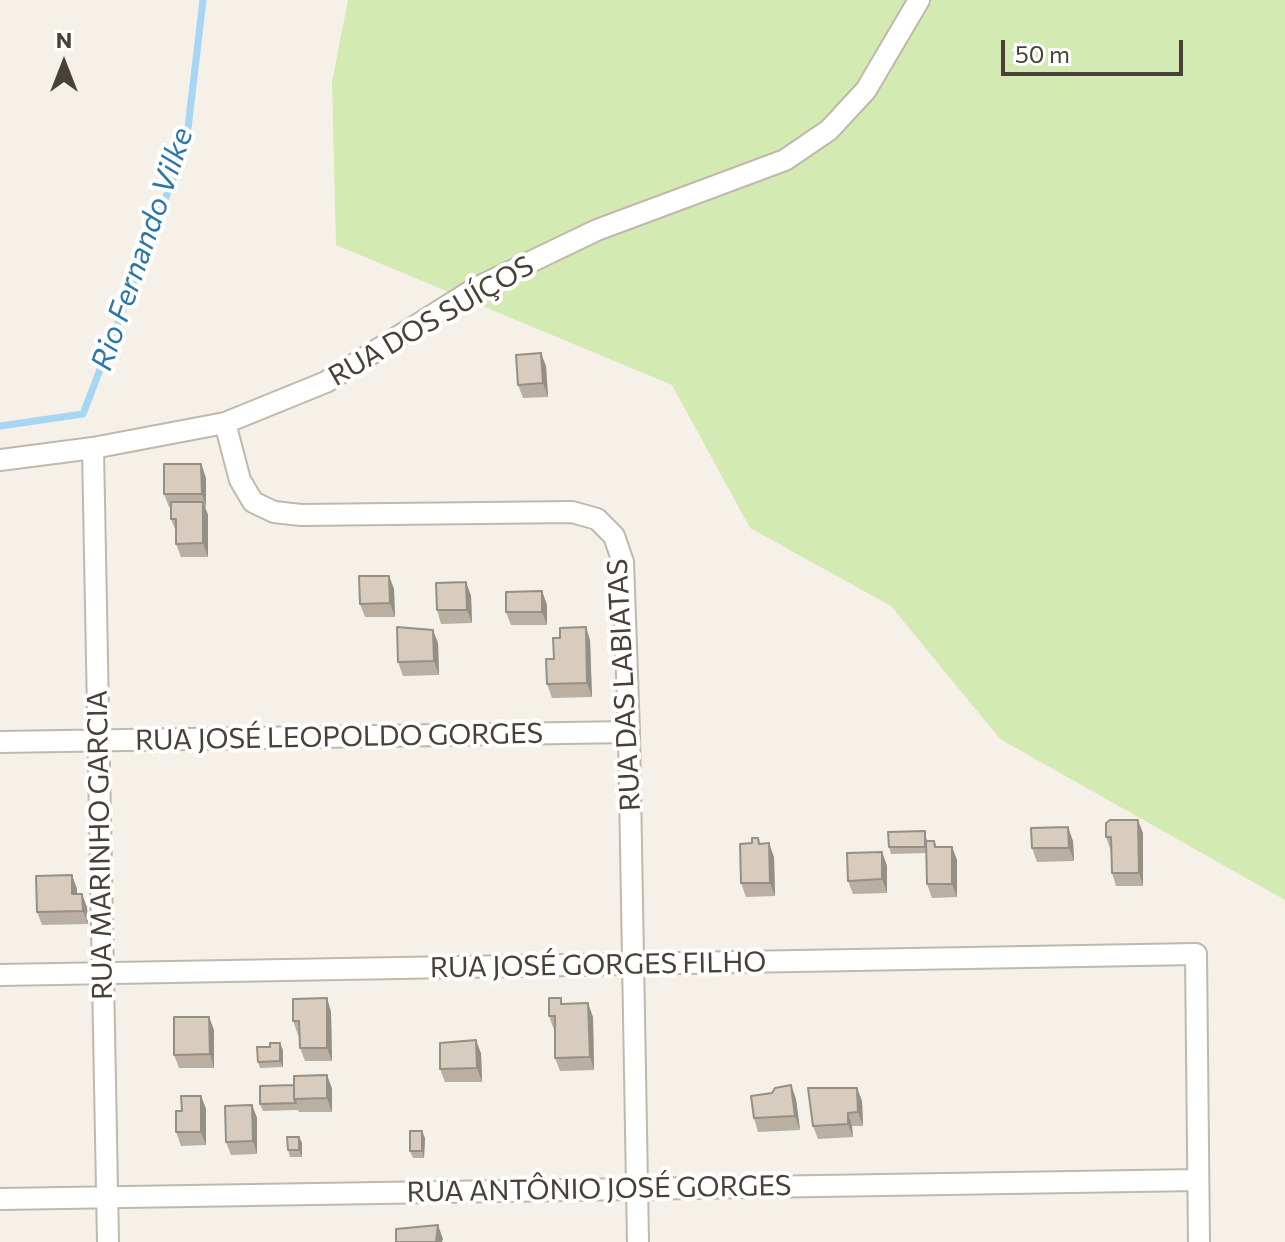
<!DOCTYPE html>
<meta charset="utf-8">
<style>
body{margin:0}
#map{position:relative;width:1285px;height:1242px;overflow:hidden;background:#f5f1e9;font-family:Commissioner,sans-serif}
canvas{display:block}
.north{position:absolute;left:24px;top:24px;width:80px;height:80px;-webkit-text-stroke:6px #fff;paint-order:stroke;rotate:0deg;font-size:22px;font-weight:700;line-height:32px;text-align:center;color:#494137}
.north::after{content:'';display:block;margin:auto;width:28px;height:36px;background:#494137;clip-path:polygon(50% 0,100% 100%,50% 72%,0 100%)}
.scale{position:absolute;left:1001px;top:40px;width:182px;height:36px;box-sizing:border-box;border:4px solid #494137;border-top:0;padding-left:10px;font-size:24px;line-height:28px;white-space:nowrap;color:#494137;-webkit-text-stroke:6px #fff;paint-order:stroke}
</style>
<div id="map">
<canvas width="1285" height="1242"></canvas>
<div class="north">N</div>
<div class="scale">50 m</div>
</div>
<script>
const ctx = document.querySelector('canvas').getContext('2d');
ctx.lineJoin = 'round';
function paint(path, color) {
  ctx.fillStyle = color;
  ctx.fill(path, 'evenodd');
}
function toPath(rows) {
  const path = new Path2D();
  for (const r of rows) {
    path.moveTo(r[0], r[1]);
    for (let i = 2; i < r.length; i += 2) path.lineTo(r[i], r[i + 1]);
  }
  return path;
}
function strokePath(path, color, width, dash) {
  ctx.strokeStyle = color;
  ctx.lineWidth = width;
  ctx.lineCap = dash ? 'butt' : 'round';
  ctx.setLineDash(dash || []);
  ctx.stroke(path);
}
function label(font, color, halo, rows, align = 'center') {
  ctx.font = font + ' Commissioner,sans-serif';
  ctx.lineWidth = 8;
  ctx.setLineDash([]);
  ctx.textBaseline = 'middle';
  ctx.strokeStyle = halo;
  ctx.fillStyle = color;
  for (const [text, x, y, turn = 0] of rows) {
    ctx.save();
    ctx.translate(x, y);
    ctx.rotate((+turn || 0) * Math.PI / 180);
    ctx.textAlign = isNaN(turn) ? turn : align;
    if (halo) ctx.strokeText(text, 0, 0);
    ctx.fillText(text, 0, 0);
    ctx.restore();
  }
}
paint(toPath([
 [348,0,1285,0,1285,900,1000,739,891,606,750,528,672,385,336,245,332,82]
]), '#d3eab2');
strokePath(toPath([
 [0,426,83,414,186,145,203,0]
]), '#a5d6f2', 7);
const minor = toPath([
 [225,423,240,480,253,502,274,512,301,515,572,512,597,519,614,536,623,562,629,732,638,1242],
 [93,448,108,1242],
 [0,460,93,448,225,423,326,382,476,288,597,230,785,160,829,130,866,90,919,0],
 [0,742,629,732],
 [0,975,1196,954,1199,1242],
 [0,1199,1198,1180]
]);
strokePath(minor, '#c1b8ab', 24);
strokePath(minor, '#fff', 20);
paint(toPath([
 [546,366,548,397,523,398,518,385],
 [201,464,206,478,206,507,205,507,208,515,208,557,181,557,176,544,176,532,171,519,171,507,169,507,164,494],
 [389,576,394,589,395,617,365,617,360,604],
 [466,582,471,596,472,623,441,624,437,610],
 [542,591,547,605,547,625,511,625,506,612],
 [590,640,592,697,552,698,547,684,554,659],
 [438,643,439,675,403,676,398,662],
 [1143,833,1143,886,1116,886,1112,873,1111,851,1106,837],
 [758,838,760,843,774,857,775,896,746,897,741,883,752,843],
 [927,838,927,841,934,841,937,847,952,847,957,860,957,897,932,898,927,884,926,853,891,854,889,847],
 [1073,841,1074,861,1037,862,1032,848],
 [882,852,887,866,887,893,853,894,848,881],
 [72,875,77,889,77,894,87,907,88,924,42,925,37,912],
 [327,998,331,1012,332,1061,305,1061,300,1048,300,1035,298,1035,293,1021],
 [563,1004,593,1017,594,1070,560,1071,555,1058,554,1030,549,1016],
 [209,1017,214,1030,214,1068,179,1068,174,1055],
 [283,1050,283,1067,260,1068,258,1062],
 [481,1053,482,1082,445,1082,440,1069],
 [327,1075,332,1089,332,1112,299,1112,298,1110,263,1111,260,1104,294,1085],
 [791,1085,796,1099,800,1130,758,1132,754,1118,772,1093],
 [857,1088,862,1101,863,1126,852,1126,853,1137,818,1139,813,1126],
 [201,1096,206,1109,206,1145,181,1146,176,1132,182,1111],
 [252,1105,257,1118,257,1154,231,1155,226,1142],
 [299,1137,302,1143,302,1157,290,1157,288,1150],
 [425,1138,424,1158,413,1158,410,1151]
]), '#b9afa3');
paint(toPath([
 [541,353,546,366,548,397,543,383],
 [201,464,206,478,206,507,202,494],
 [203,502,208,515,208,557,203,543],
 [389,576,394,589,395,617,390,603],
 [466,582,471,596,472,623,467,610],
 [542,591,547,605,547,625,542,612],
 [586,627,590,640,592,697,587,683],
 [433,630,438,643,439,675,434,661],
 [1138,820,1143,833,1143,886,1139,873],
 [1068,827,1073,841,1074,861,1069,848],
 [769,843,774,857,775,896,770,883],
 [952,847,957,860,957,897,952,884],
 [882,852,887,866,887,893,882,879],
 [72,875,77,889,77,907,72,894],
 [82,894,87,907,88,924,83,911],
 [327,998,331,1012,332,1061,327,1048],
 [588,1003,593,1017,594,1070,590,1057],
 [209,1017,214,1030,214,1068,210,1054],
 [476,1040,481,1053,482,1082,477,1068],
 [280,1043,283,1050,283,1067,280,1061],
 [327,1075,332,1089,332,1112,327,1098],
 [791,1085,796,1099,800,1130,795,1116],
 [857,1088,862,1101,863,1126,858,1112],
 [201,1096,206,1109,206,1145,201,1132],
 [252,1105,257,1118,257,1154,253,1141],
 [848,1113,852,1126,853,1137,848,1124],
 [422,1131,425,1138,424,1158,422,1151],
 [299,1137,302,1143,302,1157,299,1150],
 [438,1225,443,1239,442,1242,436,1242]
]), '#968f85');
const building = toPath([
 [541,353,543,383,518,385,516,355,541,353],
 [164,464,201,464,202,494,164,494,164,464],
 [171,502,203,502,203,543,176,544,176,519,171,519,171,502],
 [359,576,389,576,390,603,360,604,359,576],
 [466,582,467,610,437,610,436,583,466,582],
 [542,591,542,612,506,612,506,592,542,591],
 [397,627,433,630,434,661,398,662,397,627],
 [586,627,587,683,547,684,546,659,554,659,553,638,560,638,560,628,586,627],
 [1110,820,1138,820,1139,873,1112,873,1111,837,1106,837,1106,823,1110,820],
 [1068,827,1069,848,1032,848,1031,828,1068,827],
 [925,831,925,847,889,847,888,832,925,831],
 [752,838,758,838,759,844,769,843,770,883,741,883,740,844,752,843,752,838],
 [926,841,934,841,935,847,952,847,952,884,927,884,926,841],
 [882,852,882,879,848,881,847,853,882,852],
 [72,875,72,894,82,894,83,911,37,912,36,876,72,875],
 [327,998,327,1048,300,1048,299,1021,293,1021,293,999,327,998],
 [549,998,561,998,561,1004,588,1003,590,1057,555,1058,555,1016,549,1016,549,998],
 [174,1017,209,1017,210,1054,174,1055,174,1017],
 [476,1040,477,1068,440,1069,440,1043,476,1040],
 [270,1043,280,1043,280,1061,258,1062,257,1047,270,1047,270,1043],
 [327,1075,327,1098,294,1099,294,1076,327,1075],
 [294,1085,294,1099,296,1103,260,1104,260,1086,294,1085],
 [791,1085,795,1116,754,1118,751,1096,772,1093,775,1088,791,1085],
 [808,1088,857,1088,858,1112,848,1113,848,1124,813,1126,808,1088],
 [181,1096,201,1096,201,1132,176,1132,176,1111,182,1111,181,1096],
 [252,1105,253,1141,226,1142,225,1106,252,1105],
 [410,1131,422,1131,422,1151,410,1151,410,1131],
 [287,1137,299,1137,299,1150,288,1150,287,1137],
 [438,1225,436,1242,396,1242,396,1229,438,1225]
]);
paint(building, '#d7ccbe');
strokePath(building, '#968f85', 2);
label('28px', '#494137', '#fff', [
 ["RUA DOS SUÍÇOS",431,321,-30],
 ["RUA DAS LABIATAS",624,685,-93],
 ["RUA JOSÉ LEOPOLDO GORGES",339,737,-1],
 ["RUA MARINHO GARCIA",100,845,-91],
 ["RUA JOSÉ GORGES FILHO",598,965,-1],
 ["RUA ANTÔNIO JOSÉ GORGES",599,1189,-1]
]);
label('italic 30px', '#2a78a7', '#fff', [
 ["Rio Fernando Vilke",142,249,-71]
]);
</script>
